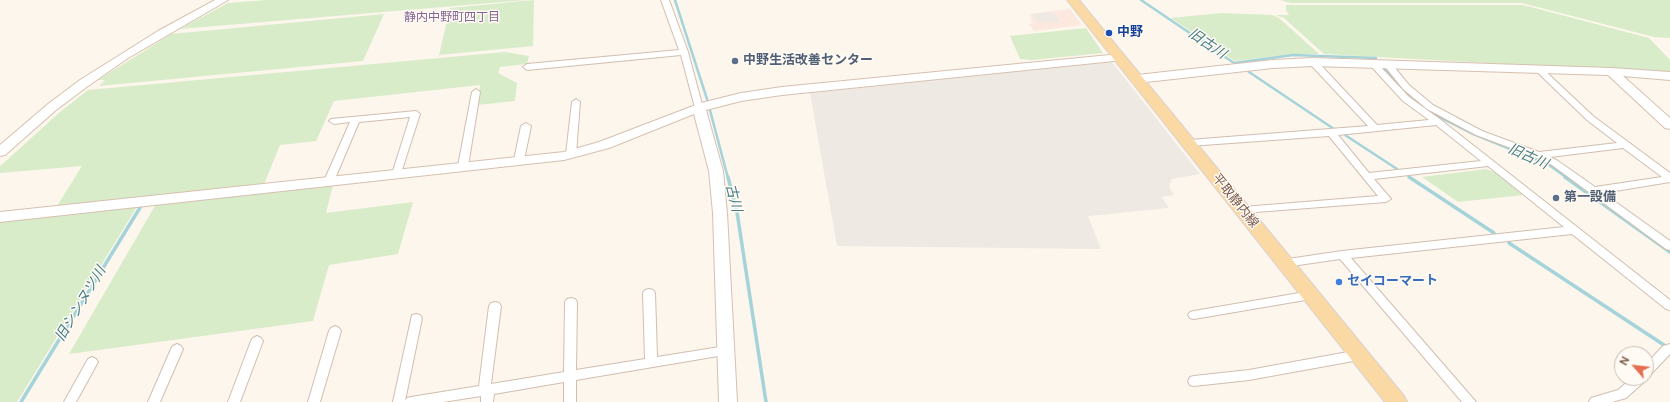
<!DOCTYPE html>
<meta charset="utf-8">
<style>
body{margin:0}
#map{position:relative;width:1670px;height:402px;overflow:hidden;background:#fdf6ec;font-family:"DM Sans",sans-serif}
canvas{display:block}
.north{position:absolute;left:1614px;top:346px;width:40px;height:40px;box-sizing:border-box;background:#fffaf3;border:1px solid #cabbb1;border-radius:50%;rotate:298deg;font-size:11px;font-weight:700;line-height:16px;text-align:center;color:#7a5c4d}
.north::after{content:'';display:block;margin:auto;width:14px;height:18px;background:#e76f51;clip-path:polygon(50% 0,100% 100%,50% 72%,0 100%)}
</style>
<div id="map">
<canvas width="1670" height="402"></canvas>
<div class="north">N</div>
</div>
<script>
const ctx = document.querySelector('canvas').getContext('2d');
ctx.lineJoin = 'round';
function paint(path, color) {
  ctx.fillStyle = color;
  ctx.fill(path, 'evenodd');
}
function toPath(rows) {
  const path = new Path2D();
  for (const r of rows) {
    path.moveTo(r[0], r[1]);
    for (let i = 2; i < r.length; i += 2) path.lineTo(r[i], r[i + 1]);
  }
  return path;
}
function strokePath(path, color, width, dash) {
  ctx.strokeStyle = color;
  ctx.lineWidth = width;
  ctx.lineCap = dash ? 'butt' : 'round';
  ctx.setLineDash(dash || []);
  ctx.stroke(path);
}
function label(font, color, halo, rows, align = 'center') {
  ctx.font = font + ' "DM Sans","Noto Sans JP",sans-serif';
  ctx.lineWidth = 3;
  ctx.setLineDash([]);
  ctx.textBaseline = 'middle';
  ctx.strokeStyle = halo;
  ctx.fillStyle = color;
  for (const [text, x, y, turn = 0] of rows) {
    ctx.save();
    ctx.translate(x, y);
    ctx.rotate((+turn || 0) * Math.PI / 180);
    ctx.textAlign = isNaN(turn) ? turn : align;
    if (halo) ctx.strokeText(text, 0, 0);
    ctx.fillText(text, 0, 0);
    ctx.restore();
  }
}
paint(toPath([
 [1070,9,1082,25,1034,31,1029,24,1032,23,1030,14]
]), '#fde8e0');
paint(toPath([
 [1053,12,1060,22,1038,23,1032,14],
 [1112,62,1200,174,1172,179,1169,187,1174,195,1162,197,1169,208,1088,216,1101,249,837,246,810,93]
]), '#efe9e4');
paint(toPath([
 [267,0,527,0,180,29,228,3],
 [534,0,533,46,439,55,450,8],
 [1280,0,1670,0,1670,38,1654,37,1522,3,1291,3],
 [1286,5,1521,5,1531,7,1649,38,1670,60,1670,73,1324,54,1284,18,1276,15,1289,15,1286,10],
 [1221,13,1272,15,1279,18,1319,54,1293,54,1235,61,1171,18],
 [384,14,363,61,99,86,105,80,98,80,171,34],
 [1086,28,1103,53,1032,60,1020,59,1010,36],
 [505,52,529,56,527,64,500,67,498,73,517,83,515,101,478,105,480,85,334,101,316,141,280,145,264,184,57,206,82,166,0,173,0,166,7,160,60,112,88,90],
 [1486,169,1496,173,1523,195,1458,202,1422,177],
 [333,185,326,213,413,202,398,254,329,265,313,321,69,354,156,204],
 [138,205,17,402,0,402,0,222]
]), '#d8ecc9');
strokePath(toPath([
 [675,0,707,99,728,178],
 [1141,0,1234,63,1293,55,1376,58],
 [1384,68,1402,88,1435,115,1471,133,1549,165,1567,178],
 [1249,72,1334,129],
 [1345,135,1397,169]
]), '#a5d3da', 2.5);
strokePath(toPath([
 [728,177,737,212,766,402],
 [1409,177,1494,233],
 [1565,177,1670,252],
 [1509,243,1664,345],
 [21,402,141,206]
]), '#a5d3da', 3.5);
const street = toPath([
 [661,0,669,0,688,52,703,108,702,110,696,110,695,108,681,55,527,70,523,67,527,64,679,50,661,0],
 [1313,59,1316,60,1377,125,1429,120,1403,101,1369,64,1373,61,1376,62,1409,97,1441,120,1670,300,1670,310,1666,309,1572,234,1351,258,1476,402,1462,402,1340,259,1285,267,1281,266,1280,263,1281,260,1342,251,1564,227,1488,166,1374,179,1391,199,1386,202,1243,213,1239,212,1238,210,1243,207,1378,196,1329,136,1189,146,1184,143,1189,140,1368,126,1310,64,1309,62,1310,60,1313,59],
 [1436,125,1481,161,1369,173,1338,135,1436,125],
 [1387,61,1390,62,1409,85,1433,105,1482,131,1539,152,1617,143,1587,120,1535,70,1539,67,1542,68,1593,116,1670,173,1670,182,1603,193,1670,241,1670,250,1666,249,1552,165,1535,157,1476,135,1427,109,1403,89,1383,64,1387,61],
 [1623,148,1662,177,1595,187,1558,161,1550,157,1623,148],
 [476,89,480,92,468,166,463,169,458,166,472,92,476,89],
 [576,99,580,102,576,154,571,157,566,154,572,102,576,99],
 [416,111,420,114,400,176,394,176,392,174,410,117,359,122,334,181,329,184,326,183,324,181,350,122,334,124,329,121,331,119,416,111],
 [526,123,531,126,524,160,519,163,514,160,521,126,526,123],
 [649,289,653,290,655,293,657,357,726,346,730,348,732,351,730,354,576,380,576,402,564,402,564,382,494,394,493,402,481,402,481,396,443,402,393,402,412,315,416,314,420,315,422,318,405,401,407,398,411,397,479,386,489,306,491,303,495,302,499,303,501,306,491,384,564,372,565,302,567,299,571,298,575,299,577,302,576,370,645,359,643,293,645,290,649,289],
 [1311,291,1315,292,1317,295,1315,298,1311,299,1194,319,1190,318,1188,315,1190,312,1194,311,1311,291],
 [335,326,339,328,341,331,320,402,308,402,329,331,331,328,335,326],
 [257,336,261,338,263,341,240,402,228,402,251,341,253,338,257,336],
 [177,344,181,346,183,349,160,402,148,402,171,349,173,346,177,344],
 [1670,344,1670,354,1650,375,1646,377,1646,364,1663,346,1670,344],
 [1359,350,1363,352,1365,355,1363,358,1359,360,1249,380,1194,386,1190,385,1188,381,1190,377,1194,376,1249,370,1359,350],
 [92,357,96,359,98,362,76,402,64,402,88,359,92,357],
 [1632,378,1646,378,1644,382,1626,398,1612,402,1589,402,1591,398,1618,390,1632,378]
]);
const secondary = toPath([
 [215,0,228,0,128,58,88,86,56,110,5,155,0,156,0,145,48,104,80,80,158,31,215,0],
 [1120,54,1124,56,1126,58,1124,60,782,95,741,101,706,110,723,171,727,213,737,402,719,402,713,213,709,171,694,114,609,148,564,160,0,222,0,212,564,152,599,142,701,103,741,93,782,87,1120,54],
 [1313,58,1611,68,1670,72,1670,80,1623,76,1670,118,1670,129,1665,128,1608,75,1313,66,1273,68,1137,83,1133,82,1131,79,1133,76,1137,75,1273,60,1313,58]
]);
const primary = toPath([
 [1067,0,1079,0,1404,396,1407,402,1385,402,1067,0]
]);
strokePath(street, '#d1beb0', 2);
strokePath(secondary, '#d6c0b0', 2);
strokePath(primary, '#dad1cd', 2);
paint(street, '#fff');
paint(secondary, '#fff');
paint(primary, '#fbd9a5');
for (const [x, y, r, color] of [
 [1109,33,4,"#1a4fb4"],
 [735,61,4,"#5c6f8a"],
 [1556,198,4,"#5c6f8a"],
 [1339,282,4,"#3f7fe0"]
]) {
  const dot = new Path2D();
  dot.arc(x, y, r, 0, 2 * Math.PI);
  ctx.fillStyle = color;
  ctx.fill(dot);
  strokePath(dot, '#fffaf3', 1.5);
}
label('12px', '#846695', '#fffaf3', [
 ["静内中野町四丁目",452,18]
]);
label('bold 13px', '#164399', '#fffaf3', [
 ["中野",1117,33]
], 'left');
label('bold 13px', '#4e5e75', '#fffaf3', [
 ["中野生活改善センター",743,61],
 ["第一設備",1564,198]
], 'left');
label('13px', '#7a5c4d', '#fffaf3', [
 ["平取静内線",1235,201,51]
]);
label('bold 13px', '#366cbe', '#fffaf3', [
 ["セイコーマート",1347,282]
], 'left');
label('italic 14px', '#437c86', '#fffaf3', [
 ["旧古川",1207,44,34],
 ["旧古川",1528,157,24],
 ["古川",733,198,76],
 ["旧シンヌツ川",81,304,-59]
]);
</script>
